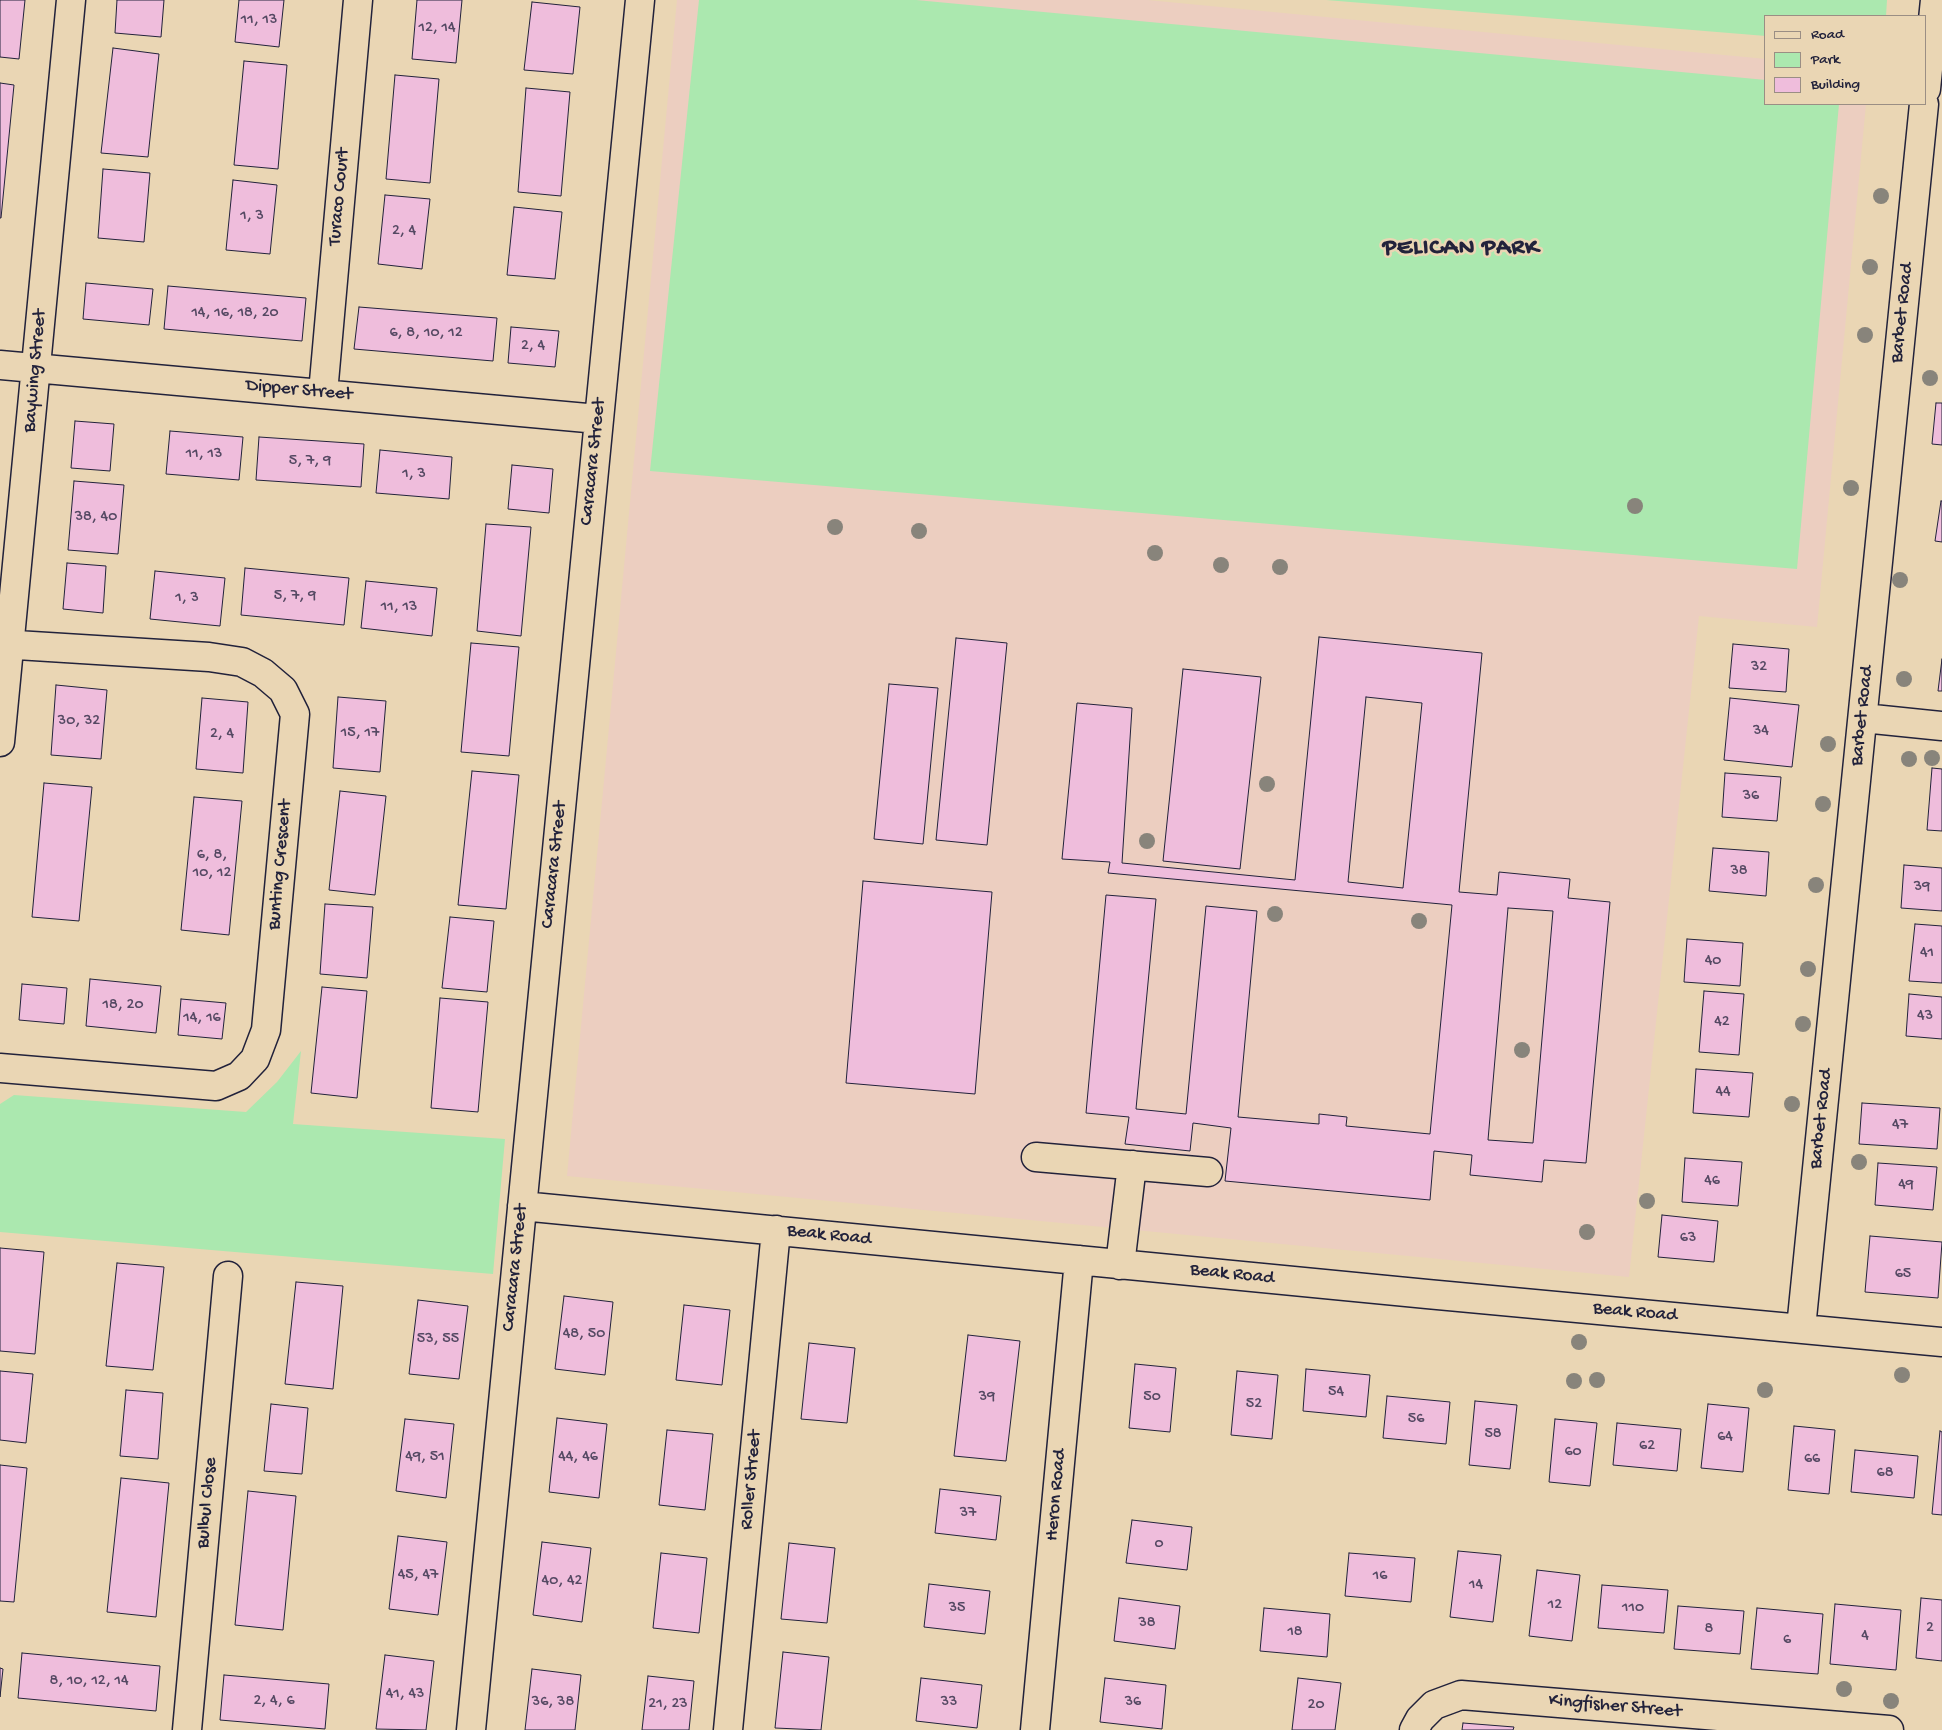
<!DOCTYPE html>
<style>
body{margin:0}
#map{position:relative;width:1942px;height:1730px;overflow:hidden;background:#ead6b4;font-family:"Gochi Hand",sans-serif}
canvas{display:block}
.legend{position:absolute;left:1764px;top:15px;width:162px;height:90px;box-sizing:border-box;background:#ead6b4;border:1px solid #9a8e84;margin:0;padding:6px 9px;list-style:none;font-size:15px;color:#22223b}
.legend li{display:flex;align-items:center;gap:10px;height:25px}
.legend b{width:25px;border:1px solid #9a8e84}
</style>
<div id="map">
<canvas width="1942" height="1730"></canvas>
<ul class="legend">
<li><b style="height:6px;background:#ead6b4"></b>Road</li>
<li><b style="height:14px;background:#abe8af"></b>Park</li>
<li><b style="height:14px;background:#efbddc"></b>Building</li>
</ul>
</div>
<script>
const ctx = document.querySelector('canvas').getContext('2d');
ctx.lineJoin = 'round';
function paint(path, color) {
  ctx.fillStyle = color;
  ctx.fill(path, 'evenodd');
}
function toPath(rows) {
  const path = new Path2D();
  for (const r of rows) {
    path.moveTo(r[0], r[1]);
    for (let i = 2; i < r.length; i += 2) path.lineTo(r[i], r[i + 1]);
  }
  return path;
}
function strokePath(path, color, width, dash) {
  ctx.strokeStyle = color;
  ctx.lineWidth = width;
  ctx.lineCap = dash ? 'butt' : 'round';
  ctx.setLineDash(dash || []);
  ctx.stroke(path);
}
function label(font, color, halo, rows, align = 'center') {
  ctx.font = font + ' "Gochi Hand",sans-serif';
  ctx.lineWidth = 5;
  ctx.setLineDash([]);
  ctx.textBaseline = 'middle';
  ctx.strokeStyle = halo;
  ctx.fillStyle = color;
  for (const [text, x, y, turn = 0] of rows) {
    ctx.save();
    ctx.translate(x, y);
    ctx.rotate((+turn || 0) * Math.PI / 180);
    ctx.textAlign = isNaN(turn) ? turn : align;
    if (halo) ctx.strokeText(text, 0, 0);
    ctx.fillText(text, 0, 0);
    ctx.restore();
  }
}
paint(toPath([
 [677,0,1147,0,1766,59,1766,104,1866,104,1817,627,1699,616,1629,1277,567,1176]
]), '#eccec0');
paint(toPath([
 [699,0,916,0,1766,80,1766,104,1839,104,1797,569,650,471],
 [1326,0,1887,0,1886,16,1766,16,1766,36],
 [301,1051,293,1124,505,1139,493,1274,0,1232,0,1104,14,1095,246,1112,277,1082]
]), '#abe8af');
const building = toPath([
 [0,0,25,0,19,59,0,57,0,0],
 [117,0,164,0,161,37,115,33,117,0],
 [239,0,284,0,279,47,235,42,239,0],
 [417,0,462,0,456,63,412,59,417,0],
 [532,2,580,7,573,74,524,70,532,2],
 [113,48,159,54,148,157,101,153,113,48],
 [244,61,287,65,278,169,234,165,244,61],
 [395,75,439,79,430,183,386,179,395,75],
 [0,83,14,85,1,218,0,218,0,83],
 [526,88,570,92,561,196,518,192,526,88],
 [103,169,150,173,144,242,98,238,103,169],
 [233,180,277,185,270,254,226,250,233,180],
 [385,195,430,199,422,269,378,264,385,195],
 [514,207,562,212,555,279,507,275,514,207],
 [86,283,153,289,149,325,83,319,86,283],
 [168,286,306,298,302,341,164,329,168,286],
 [359,307,497,318,493,361,354,349,359,307],
 [511,327,559,331,555,367,508,363,511,327],
 [1936,403,1942,403,1942,445,1932,444,1936,403],
 [75,421,114,424,110,471,71,468,75,421],
 [170,431,243,437,239,480,166,474,170,431],
 [259,437,364,444,361,487,256,480,259,437],
 [380,450,452,457,449,499,376,493,380,450],
 [512,465,553,469,549,513,508,509,512,465],
 [74,481,124,485,118,554,68,550,74,481],
 [1941,501,1942,501,1942,542,1935,541,1941,501],
 [486,524,531,527,521,636,477,631,486,524],
 [67,563,106,566,103,613,63,609,67,563],
 [245,568,349,578,344,625,241,615,245,568],
 [155,571,225,578,220,626,150,619,155,571],
 [366,581,437,588,432,636,361,628,366,581],
 [1319,637,1482,653,1459,892,1497,895,1499,872,1570,879,1568,898,1610,902,1586,1163,1544,1160,1542,1182,1470,1175,1472,1155,1434,1151,1430,1200,1225,1181,1231,1128,1193,1123,1190,1151,1125,1144,1129,1117,1086,1113,1106,895,1156,899,1136,1109,1186,1114,1206,906,1257,911,1238,1117,1319,1124,1319,1114,1347,1117,1346,1126,1430,1134,1452,905,1108,873,1110,862,1062,859,1077,703,1132,708,1122,863,1295,880,1319,637],
 [1366,697,1422,703,1403,888,1348,882,1366,697],
 [1508,908,1553,911,1533,1143,1488,1140,1508,908],
 [956,638,1007,643,987,845,936,840,956,638],
 [471,643,519,647,509,756,461,752,471,643],
 [1733,644,1789,649,1786,692,1729,688,1733,644],
 [1942,659,1942,691,1938,691,1942,659],
 [1183,669,1261,677,1240,869,1163,861,1183,669],
 [889,684,938,688,923,844,874,839,889,684],
 [56,685,107,690,101,759,51,755,56,685],
 [338,697,386,701,380,772,333,768,338,697],
 [202,698,248,702,243,773,196,769,202,698],
 [1730,698,1799,705,1792,767,1724,760,1730,698],
 [1932,768,1942,769,1942,831,1927,830,1932,768],
 [472,771,519,775,506,909,458,905,472,771],
 [1725,773,1781,777,1777,821,1722,817,1725,773],
 [44,783,92,787,79,921,32,917,44,783],
 [340,791,386,796,375,895,329,890,340,791],
 [194,797,242,801,229,935,181,930,194,797],
 [1713,848,1769,852,1766,896,1709,891,1713,848],
 [1904,865,1942,868,1942,911,1901,908,1904,865],
 [863,881,992,892,975,1094,846,1083,863,881],
 [325,904,373,907,367,978,320,974,325,904],
 [450,917,494,921,487,992,442,988,450,917],
 [1915,924,1942,926,1942,983,1909,981,1915,924],
 [1687,939,1743,943,1740,986,1684,982,1687,939],
 [90,979,161,986,156,1033,86,1026,90,979],
 [22,984,67,988,64,1024,19,1020,22,984],
 [322,987,367,991,357,1098,311,1093,322,987],
 [1704,991,1744,994,1739,1055,1699,1052,1704,991],
 [1909,994,1942,997,1942,1039,1906,1036,1909,994],
 [440,998,488,1002,478,1112,431,1108,440,998],
 [181,999,226,1003,222,1039,178,1035,181,999],
 [1696,1069,1753,1073,1749,1117,1693,1113,1696,1069],
 [1862,1103,1940,1108,1937,1149,1859,1144,1862,1103],
 [1685,1158,1742,1162,1738,1206,1682,1202,1685,1158],
 [1878,1163,1937,1167,1933,1210,1875,1205,1878,1163],
 [1662,1215,1718,1221,1714,1262,1658,1257,1662,1215],
 [1870,1236,1942,1242,1938,1298,1865,1292,1870,1236],
 [0,1248,44,1252,35,1354,0,1351,0,1248],
 [117,1263,164,1267,153,1370,106,1366,117,1263],
 [296,1282,343,1286,333,1389,285,1384,296,1282],
 [564,1296,613,1302,605,1375,555,1369,564,1296],
 [418,1300,468,1306,459,1379,409,1374,418,1300],
 [684,1305,730,1310,722,1385,676,1380,684,1305],
 [968,1335,1020,1341,1006,1461,954,1456,968,1335],
 [809,1343,855,1348,847,1423,801,1419,809,1343],
 [1135,1364,1176,1368,1170,1432,1129,1428,1135,1364],
 [1306,1369,1370,1375,1366,1417,1303,1411,1306,1369],
 [0,1371,33,1374,26,1443,0,1440,0,1371],
 [1237,1371,1278,1375,1272,1439,1231,1435,1237,1371],
 [126,1390,163,1393,158,1459,120,1456,126,1390],
 [1387,1396,1450,1402,1446,1444,1383,1438,1387,1396],
 [1475,1401,1517,1405,1510,1469,1469,1465,1475,1401],
 [271,1404,308,1408,302,1474,264,1471,271,1404],
 [1708,1404,1749,1408,1743,1472,1701,1468,1708,1404],
 [557,1418,607,1424,599,1498,549,1492,557,1418],
 [405,1419,454,1424,446,1498,396,1491,405,1419],
 [1555,1419,1597,1423,1590,1486,1549,1482,1555,1419],
 [1617,1423,1681,1429,1677,1471,1613,1465,1617,1423],
 [1794,1426,1835,1430,1829,1494,1788,1490,1794,1426],
 [667,1430,713,1434,705,1510,659,1505,667,1430],
 [1940,1431,1942,1432,1942,1515,1932,1514,1940,1431],
 [1855,1450,1918,1456,1914,1498,1851,1492,1855,1450],
 [0,1465,27,1468,14,1602,0,1601,0,1465],
 [121,1478,169,1483,156,1617,107,1612,121,1478],
 [940,1489,1001,1496,996,1540,935,1533,940,1489],
 [248,1491,296,1496,283,1630,235,1625,248,1491],
 [1132,1520,1192,1527,1187,1570,1126,1563,1132,1520],
 [398,1536,447,1542,438,1615,389,1609,398,1536],
 [542,1542,591,1548,582,1622,533,1615,542,1542],
 [789,1543,835,1548,827,1623,781,1619,789,1543],
 [1458,1551,1501,1555,1493,1622,1450,1617,1458,1551],
 [661,1553,707,1558,699,1633,653,1628,661,1553],
 [1349,1553,1415,1558,1411,1602,1345,1596,1349,1553],
 [1537,1570,1580,1575,1572,1641,1529,1636,1537,1570],
 [929,1584,990,1591,985,1634,924,1627,929,1584],
 [1602,1585,1668,1590,1664,1633,1598,1628,1602,1585],
 [1119,1598,1180,1606,1175,1649,1114,1641,1119,1598],
 [1921,1598,1942,1600,1942,1661,1916,1658,1921,1598],
 [1835,1604,1901,1610,1896,1670,1830,1664,1835,1604],
 [1678,1606,1744,1611,1740,1654,1674,1649,1678,1606],
 [1264,1608,1330,1614,1327,1657,1260,1651,1264,1608],
 [1757,1608,1823,1614,1818,1674,1751,1669,1757,1608],
 [783,1652,829,1657,821,1730,775,1728,783,1652],
 [22,1653,160,1666,156,1711,18,1698,22,1653],
 [385,1655,434,1661,426,1730,376,1729,385,1655],
 [0,1668,3,1669,0,1697,0,1668],
 [532,1669,581,1675,575,1730,525,1730,532,1669],
 [224,1675,329,1684,325,1729,220,1720,224,1675],
 [648,1676,694,1681,689,1730,642,1730,648,1676],
 [921,1678,982,1685,977,1728,916,1721,921,1678],
 [1105,1678,1166,1685,1162,1729,1100,1722,1105,1678],
 [1298,1678,1341,1683,1335,1730,1292,1730,1298,1678],
 [1463,1723,1514,1727,1513,1730,1462,1730,1463,1723]
]);
paint(building, '#efbddc');
strokePath(building, '#22223b', 1);
const minor = toPath([
 [1926,89,1935,0],
 [0,365,598,419],
 [323,393,358,0],
 [0,644,209,657,242,662,263,673,283,690,295,714,266,1030,255,1059,239,1076,216,1086,0,1068],
 [1863,718,1942,726],
 [0,742,71,0],
 [1036,1157,1208,1172],
 [522,1206,1427,1294,1942,1342],
 [1120,1265,1132,1165],
 [1801,1328,1924,104],
 [187,1730,228,1276],
 [471,1730,640,0],
 [728,1730,776,1230],
 [1035,1730,1079,1260],
 [1414,1730,1420,1719,1434,1705,1461,1695,1889,1730]
]);
strokePath(minor, '#22223b', 31);
strokePath(minor, '#ead6b4', 28);
ctx.fillStyle = '#88847b';
for (const [x, y] of [
 [1881,196],
 [1870,267],
 [1865,335],
 [1930,378],
 [1851,488],
 [1635,506],
 [835,527],
 [919,531],
 [1155,553],
 [1221,565],
 [1280,567],
 [1900,580],
 [1904,679],
 [1828,744],
 [1932,758],
 [1909,759],
 [1267,784],
 [1823,804],
 [1147,841],
 [1816,885],
 [1275,914],
 [1419,921],
 [1808,969],
 [1803,1024],
 [1522,1050],
 [1792,1104],
 [1859,1162],
 [1647,1201],
 [1587,1232],
 [1579,1342],
 [1902,1375],
 [1597,1380],
 [1574,1381],
 [1765,1390],
 [1844,1689],
 [1891,1701]
]) {
  ctx.beginPath();
  ctx.arc(x, y, 8, 0, 2 * Math.PI);
  ctx.fill();
}
label('16px', '#554963', null, [
 ["11, 13",259,21],
 ["12, 14",437,29],
 ["1, 3",252,217],
 ["2, 4",404,232],
 ["14, 16, 18, 20",235,314],
 ["6, 8, 10, 12",426,334],
 ["2, 4",533,347],
 ["11, 13",204,455],
 ["5, 7, 9",310,462],
 ["1, 3",414,475],
 ["38, 40",96,518],
 ["5, 7, 9",295,597],
 ["1, 3",187,599],
 ["11, 13",399,608],
 ["32",1759,668],
 ["30, 32",79,722],
 ["34",1761,732],
 ["15, 17",360,734],
 ["2, 4",222,735],
 ["36",1751,797],
 ["6, 8,",212,856],
 ["10, 12",212,874],
 ["38",1739,872],
 ["39",1922,888],
 ["41",1927,954],
 ["40",1713,962],
 ["18, 20",123,1006],
 ["43",1925,1017],
 ["14, 16",202,1019],
 ["42",1722,1023],
 ["44",1723,1093],
 ["47",1900,1126],
 ["46",1712,1182],
 ["49",1906,1186],
 ["63",1688,1239],
 ["65",1903,1275],
 ["48, 50",584,1335],
 ["53, 55",438,1340],
 ["54",1336,1393],
 ["39",987,1398],
 ["50",1152,1398],
 ["52",1254,1405],
 ["56",1416,1420],
 ["58",1493,1435],
 ["64",1725,1438],
 ["62",1647,1447],
 ["60",1573,1453],
 ["49, 51",425,1458],
 ["44, 46",578,1458],
 ["66",1812,1460],
 ["68",1885,1474],
 ["37",968,1514],
 ["0",1159,1545],
 ["45, 47",418,1576],
 ["16",1380,1577],
 ["40, 42",562,1582],
 ["14",1476,1586],
 ["12",1555,1606],
 ["35",957,1609],
 ["110",1633,1609],
 ["38",1147,1624],
 ["2",1930,1629],
 ["8",1709,1630],
 ["18",1295,1633],
 ["4",1865,1637],
 ["6",1787,1641],
 ["8, 10, 12, 14",89,1682],
 ["41, 43",405,1695],
 ["2, 4, 6",274,1702],
 ["36, 38",553,1703],
 ["33",949,1703],
 ["36",1133,1703],
 ["21, 23",668,1705],
 ["20",1316,1706]
]);
label('19px', '#22223b', '#ead6b4', [
 ["Turaco Court",340,197,-85],
 ["Barbet Road",1903,313,-84],
 ["Baywing Street",36,371,-85],
 ["Dipper Street",299,391,5],
 ["Caracara Street",594,462,-84],
 ["Barbet Road",1863,716,-84],
 ["Bunting Crescent",281,865,-85],
 ["Caracara Street",555,865,-84],
 ["Barbet Road",1822,1119,-84],
 ["Beak Road",829,1236,6],
 ["Caracara Street",516,1268,-84],
 ["Beak Road",1232,1275,6],
 ["Beak Road",1635,1313,5],
 ["Roller Street",752,1480,-85],
 ["Heron Road",1057,1495,-85],
 ["Bulbul Close",208,1503,-85],
 ["Kingfisher Street",1615,1707,5]
]);
ctx.letterSpacing = '1px';
label('bold 24px', '#22223b', '#ead6b4', [
 ["PELICAN PARK",1461,249]
]);
ctx.letterSpacing = '0px';
</script>
